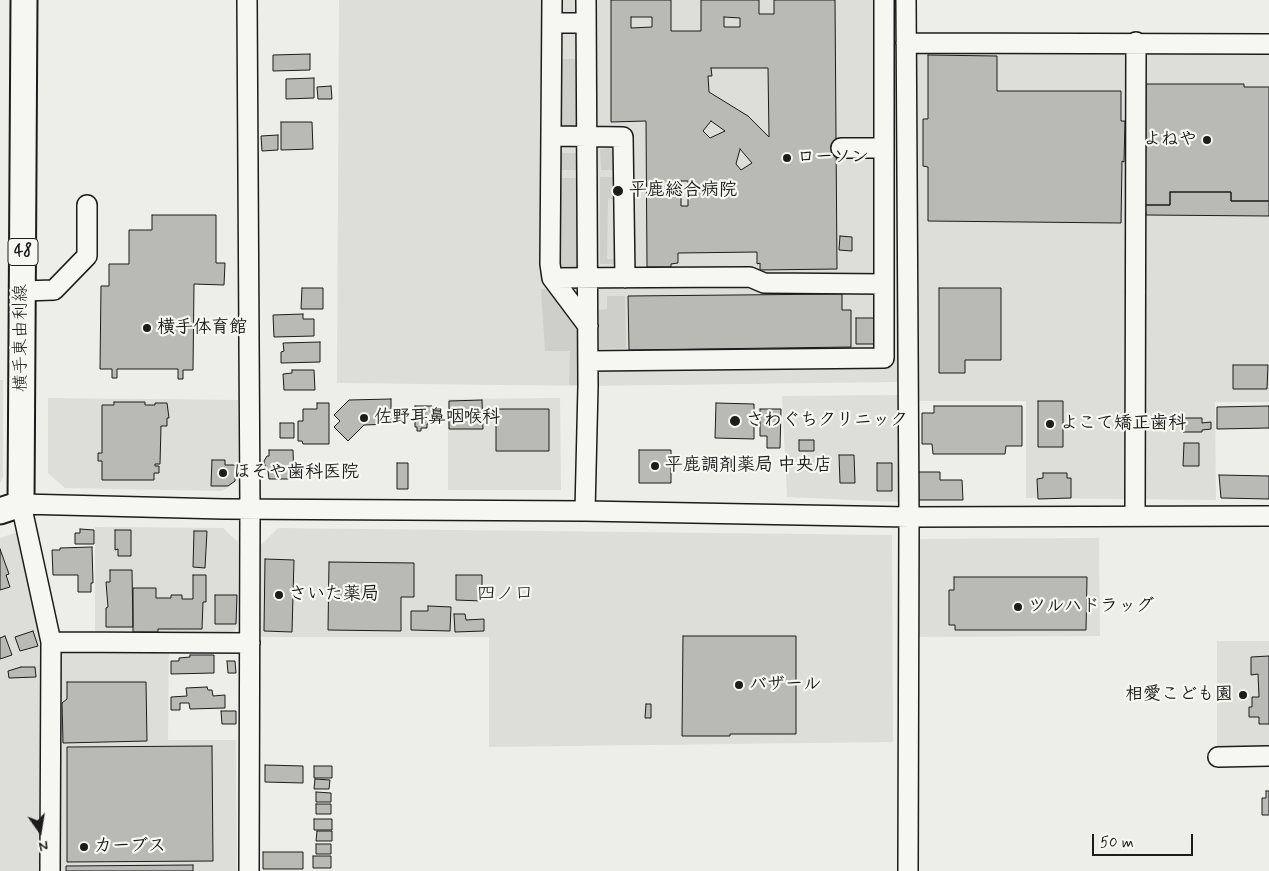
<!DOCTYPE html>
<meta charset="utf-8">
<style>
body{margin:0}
#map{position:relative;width:1269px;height:871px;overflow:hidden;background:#edede9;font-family:Mynerve,sans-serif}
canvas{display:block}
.north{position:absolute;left:15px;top:806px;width:50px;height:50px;-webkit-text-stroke:4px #f6f6f2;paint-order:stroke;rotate:167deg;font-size:14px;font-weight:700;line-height:20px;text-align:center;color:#1c1c1c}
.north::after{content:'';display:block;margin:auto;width:18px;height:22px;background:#1c1c1c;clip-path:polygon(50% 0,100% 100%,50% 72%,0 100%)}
.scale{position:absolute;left:1092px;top:834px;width:101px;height:22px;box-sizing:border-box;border:2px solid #1c1c1c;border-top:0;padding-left:6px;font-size:15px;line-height:18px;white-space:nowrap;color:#1c1c1c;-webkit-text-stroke:4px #f6f6f2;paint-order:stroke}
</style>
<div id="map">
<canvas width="1269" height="871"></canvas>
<div class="north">N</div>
<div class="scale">50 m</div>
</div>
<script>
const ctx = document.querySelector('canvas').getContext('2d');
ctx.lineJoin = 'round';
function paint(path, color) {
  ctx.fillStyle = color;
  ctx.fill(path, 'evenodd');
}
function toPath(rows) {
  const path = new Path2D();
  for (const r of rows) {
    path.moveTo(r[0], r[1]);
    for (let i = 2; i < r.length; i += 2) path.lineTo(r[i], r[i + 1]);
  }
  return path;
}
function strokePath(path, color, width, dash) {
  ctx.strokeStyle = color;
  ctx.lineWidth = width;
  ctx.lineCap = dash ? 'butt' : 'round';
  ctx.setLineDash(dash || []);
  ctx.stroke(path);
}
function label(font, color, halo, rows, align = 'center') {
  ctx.font = font + ' Mynerve,"Klee One",sans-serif';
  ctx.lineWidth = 4.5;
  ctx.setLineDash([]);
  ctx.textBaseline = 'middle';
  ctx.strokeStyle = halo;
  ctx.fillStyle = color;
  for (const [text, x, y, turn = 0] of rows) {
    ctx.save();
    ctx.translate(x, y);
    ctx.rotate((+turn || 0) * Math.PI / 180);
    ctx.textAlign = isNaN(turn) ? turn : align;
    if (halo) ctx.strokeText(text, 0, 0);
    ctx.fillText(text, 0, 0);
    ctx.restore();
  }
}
paint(toPath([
 [339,0,898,0,897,382,588,386,337,383],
 [913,53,1269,54,1269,402,1215,402,1216,500,1026,498,1026,401,911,401],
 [0,380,3,380,3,477,0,483],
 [898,395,899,502,787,497,782,396],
 [48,398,238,400,238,481,222,491,65,488,48,473],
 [560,398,561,490,448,490,448,399],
 [95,527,223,528,238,542,238,626,232,634,95,634],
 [278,528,892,535,893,742,489,747,489,637,256,637,257,549],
 [18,532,41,650,169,651,168,740,236,740,237,871,0,871,0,538],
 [1099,538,1100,636,914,637,914,539],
 [1217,641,1269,641,1269,748,1217,749]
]), '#ddddda');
paint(toPath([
 [558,59,578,59,577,127,557,127],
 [619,148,619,170,601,170,600,149],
 [558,153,578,153,578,170,558,170],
 [600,177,618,177,618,199,608,199,607,259,618,259,618,264,600,264],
 [557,178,577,178,577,273,559,269],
 [555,288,576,325,579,334,579,385,569,385,570,351,545,351,541,289],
 [607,296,625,296,626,348,599,349,599,310,607,309]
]), '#cececb');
const building = toPath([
 [611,0,671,0,671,31,701,31,701,0,759,0,759,14,774,14,774,0,835,0,837,269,760,270,760,263,757,264,757,252,678,253,678,263,671,264,671,267,647,267,646,121,611,122,611,0],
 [631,17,652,17,652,27,631,28,631,17],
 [724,17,740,18,740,27,724,27,724,17],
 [711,68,768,68,769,137,748,116,709,92,708,76,712,76,711,68],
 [711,121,725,131,710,138,703,131,711,121],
 [740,149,752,163,741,170,736,164,740,149],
 [681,181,688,181,688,206,681,206,681,181],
 [310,54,310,70,273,71,273,55,310,54],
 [928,55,997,56,997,91,1121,91,1121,121,1125,121,1124,162,1122,161,1121,223,928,221,928,167,923,166,923,119,928,119,928,55],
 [314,78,314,98,286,99,286,79,314,78],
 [1146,84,1244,84,1244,87,1269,87,1269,201,1231,201,1231,192,1170,192,1170,205,1145,205,1146,84],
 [331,86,332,99,318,99,317,87,331,86],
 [281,122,312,122,313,149,281,150,281,122],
 [278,135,278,150,262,151,261,136,278,135],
 [1170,192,1231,192,1231,201,1269,201,1269,216,1146,215,1145,205,1170,205,1170,192],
 [152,215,216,215,216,263,225,263,224,285,194,284,193,370,183,370,183,379,178,379,178,369,117,369,117,378,112,378,112,369,100,369,101,286,109,286,109,264,129,264,129,230,152,230,152,215],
 [840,236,852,237,852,251,839,250,840,236],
 [302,288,323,288,323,309,301,309,302,288],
 [939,288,1001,288,1001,360,965,360,965,373,939,373,939,288],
 [842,294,842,310,851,310,851,347,629,350,628,296,842,294],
 [303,314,303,319,314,319,314,336,274,337,273,315,303,314],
 [856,318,874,318,874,344,856,344,856,318],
 [320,342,320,362,281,363,281,352,284,351,283,343,320,342],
 [1233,365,1268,365,1267,389,1233,389,1233,365],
 [292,370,314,370,315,390,284,390,283,374,292,373,292,370],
 [391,399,391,424,364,425,348,441,334,427,340,421,334,415,349,400,391,399],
 [482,400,483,429,449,429,449,401,482,400],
 [1038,401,1063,401,1063,447,1038,447,1038,401],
 [114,402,145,402,145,405,155,405,155,403,167,403,169,418,167,418,167,426,161,426,160,464,155,464,155,466,159,466,159,473,154,473,154,480,102,480,102,461,98,461,98,453,102,453,102,405,114,405,114,402],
 [317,403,329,403,329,444,303,444,302,441,298,441,298,421,303,421,303,409,317,409,317,403],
 [716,403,754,404,754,439,715,438,716,403],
 [415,406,432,406,432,417,431,417,429,424,427,424,427,428,421,428,421,431,417,431,417,427,415,427,415,406],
 [934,406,1022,406,1022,446,1006,446,1005,454,933,454,932,444,922,444,922,413,934,413,934,406],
 [1269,406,1269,428,1217,429,1217,407,1269,406],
 [496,409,549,409,549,451,496,451,496,409],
 [760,409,781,409,780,448,767,448,767,436,760,436,760,409],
 [1183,418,1202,418,1202,423,1211,422,1211,429,1202,430,1202,432,1183,432,1183,418],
 [280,423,294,423,294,438,280,438,280,423],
 [799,440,814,440,814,451,799,451,799,440],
 [1184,443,1199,443,1199,466,1183,466,1184,443],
 [269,450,293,450,294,479,269,479,268,471,266,470,264,461,267,456,269,456,269,450],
 [639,450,671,450,671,483,639,483,639,450],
 [839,455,854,455,855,483,840,483,839,455],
 [212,460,225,460,225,465,235,465,235,481,228,486,211,486,212,460],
 [397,463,408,463,408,489,397,489,397,463],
 [877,463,892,463,892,491,877,491,877,463],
 [915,472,940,472,940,480,962,480,963,500,915,500,915,472],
 [1043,473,1067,473,1067,478,1071,478,1071,498,1038,499,1037,479,1043,478,1043,473],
 [1219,475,1269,476,1269,499,1221,498,1219,475],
 [80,529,94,530,94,544,75,544,75,533,80,533,80,529],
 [115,530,131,530,131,556,118,556,118,549,115,550,115,530],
 [194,531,207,531,205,568,193,567,194,531],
 [92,547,93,583,91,583,91,592,78,592,78,575,53,575,52,550,60,550,60,548,92,547],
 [0,549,9,574,6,575,10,587,0,590,0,549],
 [265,559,294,560,292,632,264,631,265,559],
 [329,562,414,563,414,597,401,597,401,631,328,630,329,562],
 [110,570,132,570,133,627,106,627,106,608,108,607,106,582,110,582,110,570],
 [193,575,206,575,206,602,203,602,202,629,158,629,158,632,133,632,133,588,156,588,156,598,171,598,171,595,182,595,182,599,193,599,193,575],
 [456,575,482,575,482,601,456,600,456,575],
 [954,577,1087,577,1086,630,955,630,955,625,949,625,949,590,954,590,954,577],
 [215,595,237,595,236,624,215,624,215,595],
 [428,606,451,607,450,631,411,630,411,611,428,611,428,606],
 [454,614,465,614,466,620,484,619,484,631,455,632,454,614],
 [33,631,38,646,20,651,15,637,33,631],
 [5,636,12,655,0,659,0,638,5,636],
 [683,636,796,636,796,734,730,734,730,736,682,736,683,636],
 [190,655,214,655,214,673,171,674,171,661,179,661,179,658,190,657,190,655],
 [1269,656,1269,724,1259,724,1259,717,1249,717,1249,707,1252,707,1252,697,1259,697,1258,674,1251,675,1251,657,1269,656],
 [227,661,235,661,236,673,228,673,227,661],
 [21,667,35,667,36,677,9,678,8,671,21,667],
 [67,682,146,682,147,741,63,743,62,703,67,699,67,682],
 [207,687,208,690,212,690,213,696,225,695,225,708,190,709,189,703,180,703,180,710,171,710,171,697,187,696,186,688,207,687],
 [646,704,651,704,651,718,645,718,646,704],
 [221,711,236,711,236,724,222,724,221,711],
 [212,746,213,861,67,862,67,747,212,746],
 [265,765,303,766,303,783,265,782,265,765],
 [314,766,332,766,332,778,314,778,314,766],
 [315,779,330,780,329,789,314,789,315,779],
 [1266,791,1269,791,1269,815,1262,815,1262,798,1266,798,1266,791],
 [316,792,331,793,331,802,316,802,316,792],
 [316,804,331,804,331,814,316,814,316,804],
 [314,819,332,819,332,830,314,830,314,819],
 [317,831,332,831,332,841,316,841,317,831],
 [316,844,331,844,331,854,316,854,316,844],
 [263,852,303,852,303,869,263,869,263,852],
 [313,856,331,856,331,868,313,868,313,856],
 [193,865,193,871,66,871,66,866,193,865]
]);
paint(building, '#b9b9b6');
strokePath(building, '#1c1c1c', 1);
const minor = toPath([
 [247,0,250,509,249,871],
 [552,0,550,264,552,278,588,326],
 [906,0,909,517,908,871],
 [552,23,586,23],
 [906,43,1269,44],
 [552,136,623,137,625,278],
 [841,148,884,148],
 [552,278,750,277,764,283,884,284],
 [23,291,54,290,87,256,87,205],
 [588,361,884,358,884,0],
 [585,511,588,386,586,0],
 [1135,516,1136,42],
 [250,643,51,642,21,504,224,509,585,511,909,517,1269,516],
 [1218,757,1269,756],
 [50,871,51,642]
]);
const major = toPath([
 [0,511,21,504,24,0]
]);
strokePath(minor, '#1c1c1c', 22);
strokePath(major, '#1c1c1c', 29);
strokePath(minor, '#f6f6f2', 19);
strokePath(major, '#f6f6f2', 25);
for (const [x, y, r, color] of [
 [1207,140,5,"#1c1c1c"],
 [787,158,5,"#1c1c1c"],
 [618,191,6,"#1c1c1c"],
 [147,328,5,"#1c1c1c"],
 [364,418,5,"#1c1c1c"],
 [735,421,6,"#1c1c1c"],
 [1050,424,5,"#1c1c1c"],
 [655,466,5,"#1c1c1c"],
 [223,473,5,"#1c1c1c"],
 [279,595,5,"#1c1c1c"],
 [1018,607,5,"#1c1c1c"],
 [739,685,5,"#1c1c1c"],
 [1243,695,5,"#1c1c1c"],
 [84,847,5,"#1c1c1c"]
]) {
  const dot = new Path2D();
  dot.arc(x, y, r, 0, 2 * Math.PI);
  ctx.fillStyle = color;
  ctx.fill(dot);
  strokePath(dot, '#f6f6f2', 2);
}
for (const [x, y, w] of [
 [23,252,30]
]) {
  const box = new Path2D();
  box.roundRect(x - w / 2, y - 13.5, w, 27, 4);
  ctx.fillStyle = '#f6f6f2';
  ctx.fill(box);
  strokePath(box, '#1c1c1c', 1);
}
label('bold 16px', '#1c1c1c', null, [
 ["48",23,252]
]);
label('bold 18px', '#1c1c1c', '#f6f6f2', [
 ["よねや",1197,140,"right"],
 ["ローソン",797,158],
 ["平鹿総合病院",629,191],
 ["横手体育館",157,328],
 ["佐野耳鼻咽喉科",374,418],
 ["さわぐちクリニック",746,421],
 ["よこて矯正歯科",1060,424],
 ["平鹿調剤薬局 中央店",665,466],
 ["ほそや歯科医院",233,473],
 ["さいた薬局",289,595],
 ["ツルハドラッグ",1028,607],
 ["バザール",749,685],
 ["相愛こども園",1233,695,"right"],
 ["カーブス",94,847]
], 'left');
label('18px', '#1c1c1c', '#f6f6f2', [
 ["横手東由利線",22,338,-90]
]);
label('19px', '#1c1c1c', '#f6f6f2', [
 ["四ノ口",505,595]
]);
</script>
